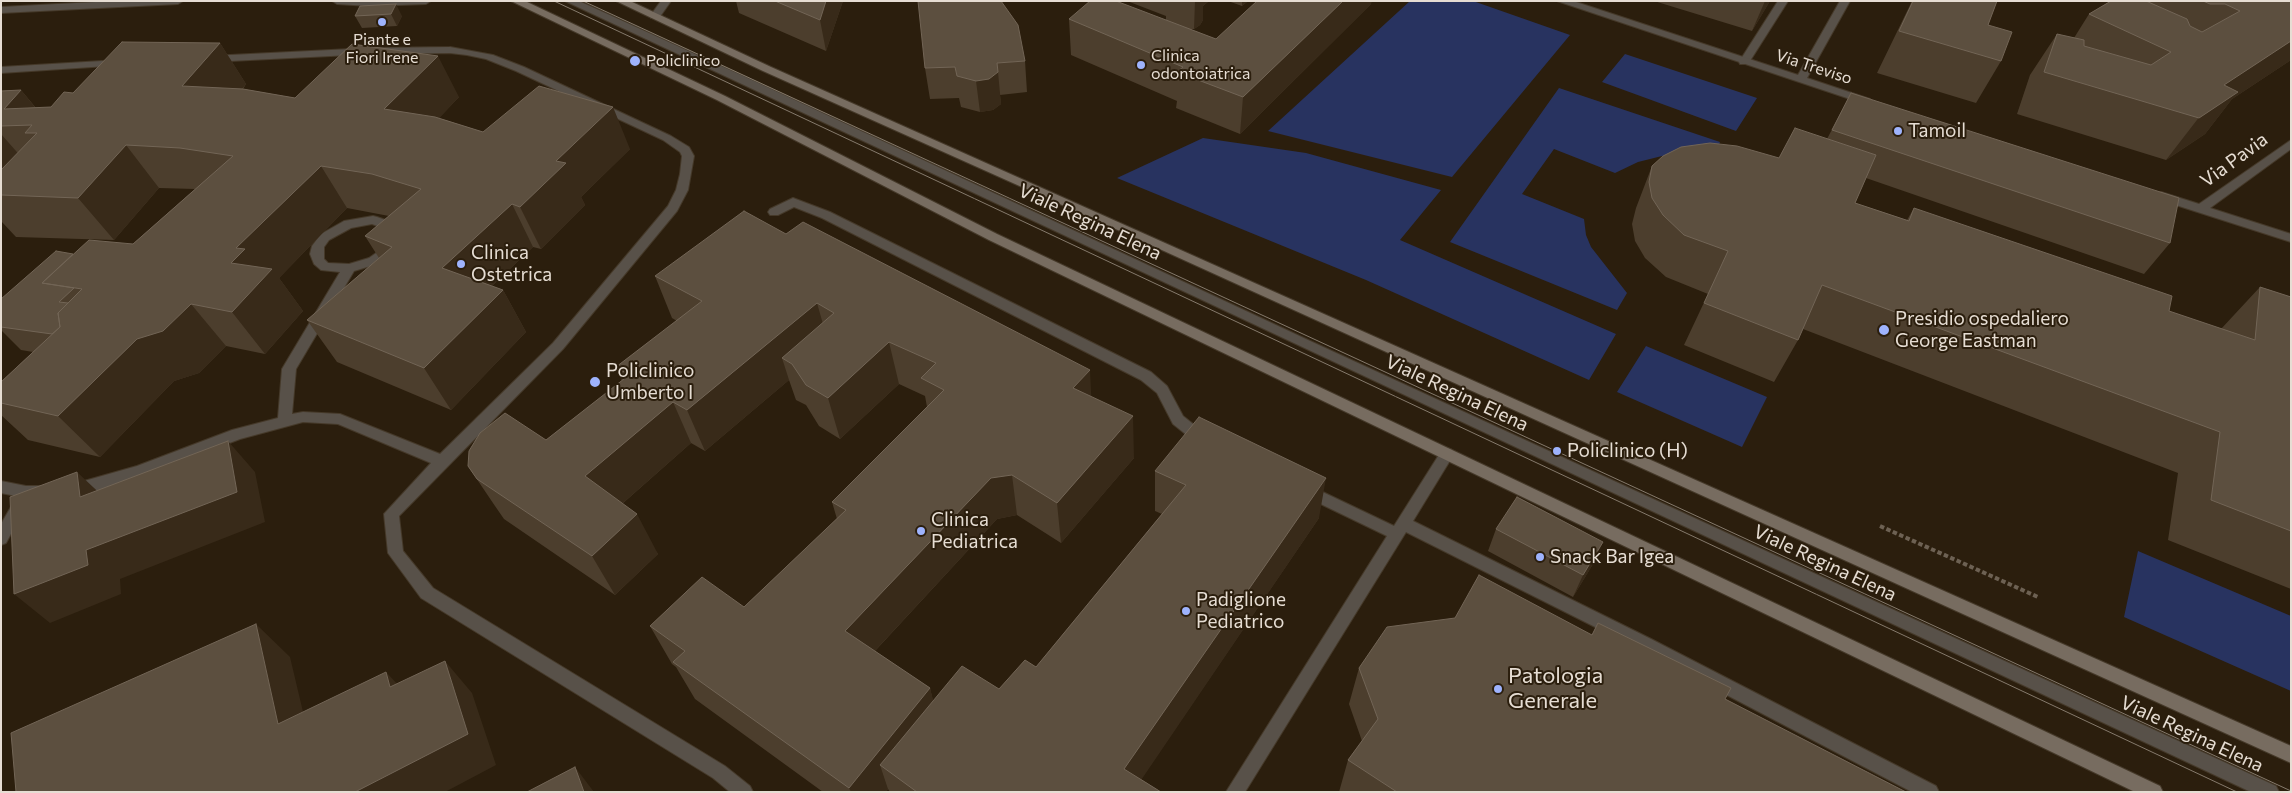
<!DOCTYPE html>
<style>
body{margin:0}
#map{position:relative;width:2292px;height:793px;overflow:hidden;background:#2b1e0d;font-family:Commissioner,sans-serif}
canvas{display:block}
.frame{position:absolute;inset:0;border:2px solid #e6ddd3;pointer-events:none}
</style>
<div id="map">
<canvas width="2292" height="793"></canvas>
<div class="frame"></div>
</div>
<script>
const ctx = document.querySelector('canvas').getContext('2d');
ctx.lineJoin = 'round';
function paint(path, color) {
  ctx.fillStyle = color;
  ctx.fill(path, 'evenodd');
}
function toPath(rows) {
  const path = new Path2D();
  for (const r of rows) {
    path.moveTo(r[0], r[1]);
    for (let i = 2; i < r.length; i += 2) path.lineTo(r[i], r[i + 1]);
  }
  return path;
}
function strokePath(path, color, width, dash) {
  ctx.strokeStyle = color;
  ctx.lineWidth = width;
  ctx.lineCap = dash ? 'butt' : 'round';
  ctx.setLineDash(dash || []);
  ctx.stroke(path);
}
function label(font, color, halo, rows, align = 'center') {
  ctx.font = font + ' Commissioner,sans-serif';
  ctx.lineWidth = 4;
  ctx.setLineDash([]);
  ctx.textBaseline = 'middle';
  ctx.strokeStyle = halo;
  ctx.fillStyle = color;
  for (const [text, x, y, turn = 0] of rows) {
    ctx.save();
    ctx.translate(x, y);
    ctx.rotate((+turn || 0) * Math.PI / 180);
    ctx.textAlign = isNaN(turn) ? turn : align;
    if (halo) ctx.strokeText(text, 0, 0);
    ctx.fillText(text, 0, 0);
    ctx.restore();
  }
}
paint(toPath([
 [1410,1,1473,1,1570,35,1452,177,1268,131],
 [1625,54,1757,98,1736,131,1602,82],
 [1559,88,1720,142,1715,156,1688,154,1662,156,1638,162,1615,173,1554,149,1522,194,1584,219,1586,235,1591,247,1627,293,1617,310,1450,242],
 [1203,138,1306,153,1441,190,1400,240,1616,334,1589,380,1366,280,1117,178],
 [1646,346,1767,397,1742,447,1617,392],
 [2138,551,2291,616,2291,691,2124,617]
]), '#283360');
const service = toPath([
 [565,1,579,1,752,80,1308,340,2276,786,2279,792,2251,792,565,1],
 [1778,1,1788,1,1748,64,1740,64,1739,62,1778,1],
 [450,47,493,55,524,67,671,136,689,147,694,156,688,190,677,211,563,349,399,516,403,551,433,588,725,766,750,786,753,792,730,792,713,778,421,598,388,553,384,514,431,463,338,424,303,422,240,439,146,475,93,492,75,495,70,493,68,489,70,485,137,466,232,430,278,418,282,369,340,272,321,270,314,264,310,254,312,246,321,234,344,221,373,216,377,217,394,223,400,232,400,239,387,257,377,264,354,271,296,369,292,414,303,412,340,414,440,454,553,343,668,206,676,190,680,174,682,156,680,152,663,140,516,71,486,59,467,55,450,53,371,54,210,62,205,59,210,56,371,48,450,47],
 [372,224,386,229,388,232,388,239,379,251,369,258,349,264,328,263,324,259,324,247,329,240,351,228,372,224],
 [119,60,124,63,123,65,1,73,1,67,119,60],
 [793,198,830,212,1151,372,1167,386,1183,416,1208,436,1210,440,1208,444,1203,446,1198,444,1173,424,1157,393,1141,380,822,218,794,207,778,215,770,215,768,212,770,209,793,198],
 [1447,448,1452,450,1454,454,1413,521,1651,639,1936,786,1939,792,1912,792,1639,649,1406,532,1245,792,1226,792,1387,536,1300,494,1298,490,1300,486,1305,484,1310,486,1394,526,1442,450,1447,448],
 [1,481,26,486,41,486,46,488,48,492,46,496,41,498,26,498,1,493,1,481],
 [20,498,25,500,27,504,6,543,1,545,1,524,15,500,20,498]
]);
const minor = toPath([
 [114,1,183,1,178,4,1,13,1,7,114,1],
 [332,1,431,1,426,4,369,6,337,4,332,1],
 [661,1,671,1,659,18,651,18,650,16,661,1],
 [1557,1,1573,1,1798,75,1840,1,1850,1,1807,78,1870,99,1871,101,1870,103,1862,103,1557,1],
 [2291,140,2291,149,2210,208,2291,234,2291,242,2157,199,2155,196,2161,192,2199,204,2291,140]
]);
const secondary = toPath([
 [511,1,525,1,725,96,997,234,2160,786,2163,792,2135,792,989,240,717,100,511,1],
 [616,1,630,1,771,67,2291,746,2291,763,1120,231,763,71,616,1]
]);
strokePath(service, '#453929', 2);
strokePath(minor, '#453929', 2);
strokePath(secondary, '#453929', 2);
strokePath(toPath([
 [1880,526,2038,597]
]), '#6d6153', 4, [4.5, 2.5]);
paint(service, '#585149');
paint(minor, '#585149');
paint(secondary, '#776c60');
strokePath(toPath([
 [554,1,2237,792],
 [583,1,2291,791]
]), '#857a6c', 1);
paint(toPath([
 [736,1,843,1,826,51,739,13],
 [1127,1,1209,1,1203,6,1203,20,1200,25,1194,29,1189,29,1216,39,1371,4,1240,134,1176,108,1177,101,1071,55,1069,19,1166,20,1166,16],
 [1228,1,1248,1,1242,6],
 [1654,1,1770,1,1752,31],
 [1912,1,1997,1,1988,25,2001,61,1976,103,1877,73],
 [2111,1,2291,1,2291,60,2232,99,2205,134,2166,160,2017,114,2030,75,2057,34,2074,38,2089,14],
 [360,6,402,16,397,26,362,28,355,16],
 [220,43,246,84,243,89,295,98,459,97,439,118,483,132,630,149,581,197,585,205,541,249,533,247,492,286,503,290,526,332,451,410,337,362,307,320,379,258,365,236,389,216,347,208,279,278,303,311,265,354,226,346,199,373,174,381,100,457,28,440,1,415,1,382,33,352,21,350,1,330,1,299,73,254,133,244,195,189,159,188,114,240,16,237,1,221,1,91,21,90,36,108,51,107],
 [1025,61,1027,92,1000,95,1001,104,993,110,980,112,961,107,959,98,930,99,925,68],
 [1851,93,2170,243,2144,274,1866,178,1855,203,1907,220,1914,208,2169,311,2221,329,2260,287,2291,297,2291,589,2168,540,2178,473,1803,329,1798,340,1774,382,1684,345,1708,294,1666,277,1645,258,1635,241,1632,224,1636,208,1652,166,1779,158,1827,139],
 [786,234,1091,397,1134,458,1061,543,1017,515,997,519,875,651,930,688,933,701,999,689,1036,667,1162,514,1155,511,1155,471,1319,518,1141,779,1161,792,890,792,888,789,886,792,823,792,695,699,676,667,672,664,650,626,744,607,837,519,832,502,927,407,925,396,899,384,840,439,819,426,806,405,796,400,789,380,705,451,691,443,622,504,658,554,615,595,504,519,495,506,468,466,546,440,622,381,616,367,677,321,672,318,655,276],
 [1496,529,1593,564,1573,597,1488,551],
 [1598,623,1725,699,1906,792,1339,792,1348,760,1362,741,1349,704,1359,668,1592,635]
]), '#4c3e2d');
paint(toPath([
 [826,1,843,1,826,51,820,20],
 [1195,1,1209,1,1203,6,1203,20,1200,25,1194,29],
 [1242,1,1248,1,1242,6],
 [1343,1,1372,1,1371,4,1240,134,1243,97],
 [1765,1,1770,1,1752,31],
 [396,4,402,16,397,26,391,14],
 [2291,41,2291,60,2232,99,2205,134,2166,160,2224,85],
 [220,43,246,84,211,128,182,86],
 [438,56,459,97,407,152,384,109],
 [998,72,1001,104,993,110,980,112,976,81],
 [21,90,55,132,32,125,4,109],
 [613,107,630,149,581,197,585,205,541,249,520,207,556,161],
 [1,134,31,168,1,182],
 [126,145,159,188,114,240,78,198],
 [321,166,347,208,279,278,303,311,265,354,232,312,231,263,236,248],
 [512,204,533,247,467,310,442,268],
 [503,290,526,332,451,410,424,368],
 [817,303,829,345,792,364,782,358,789,380,705,451,687,410],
 [191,304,226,346,199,373,174,381,100,457,58,416,137,339],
 [889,342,899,384,840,439,828,398],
 [1090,370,1092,412,1073,388],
 [673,402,691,443,607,517,585,476],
 [1133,416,1134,458,1061,543,1057,503],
 [228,441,255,472,265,522,120,579,121,594,50,623,14,594,86,550],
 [77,472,109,502,80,497],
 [1012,475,1017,515,997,519,858,669,845,631,991,478],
 [1326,478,1319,518,1133,792,1124,769],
 [637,514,658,554,615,595,592,556],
 [1603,542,1593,564,1573,597,1583,575],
 [256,624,290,657,313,754,278,724],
 [445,661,472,693,496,765,445,792,355,792],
 [386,672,416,704,390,687],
 [930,688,939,724,880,765,888,789,886,792,851,792,849,788],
 [575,767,594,792,584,792]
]), '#382a19');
const building = toPath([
 [775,1,826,1,820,20,775,1],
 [918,1,1001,1,1018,25,1025,61,997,63,998,72,989,79,976,81,957,76,955,67,925,68,918,1],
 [1090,1,1116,1,1216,39,1257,1,1343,1,1243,97,1177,72,1183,67,1069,19,1090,1],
 [1913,1,1997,1,1988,25,2012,32,2001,61,1899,31,1913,1],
 [2111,1,2146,1,2187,19,2190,26,2202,32,2240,11,2225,4,2210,4,2203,1,2291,1,2291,41,2224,85,2238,92,2199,118,2044,72,2057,34,2084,40,2084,46,2151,65,2171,52,2089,14,2111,1],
 [396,4,391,14,355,16,360,6,396,4],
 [122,42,220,43,182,86,243,89,295,98,352,44,438,56,384,109,435,117,483,132,539,86,613,107,556,161,566,163,520,207,512,204,442,268,503,290,424,368,307,320,392,247,365,236,421,189,372,174,321,166,236,248,245,249,231,263,272,269,232,312,191,304,163,331,137,339,58,416,1,403,1,382,60,327,58,313,82,289,42,283,89,240,133,244,233,156,180,148,126,145,78,198,1,195,1,170,37,133,25,133,32,125,1,126,1,91,21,90,4,109,51,107,64,92,73,93,122,42],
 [1851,93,2179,198,2170,243,1832,130,1851,93],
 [1795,128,1876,155,1855,203,1909,221,1914,208,2172,296,2169,311,2255,340,2260,287,2291,297,2291,531,2211,500,2220,432,1822,285,1798,340,1704,303,1728,251,1684,235,1663,215,1652,198,1649,182,1652,166,1663,156,1681,147,1710,143,1737,146,1779,158,1795,128],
 [744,211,786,234,803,222,1090,370,1073,388,1133,416,1057,503,1012,475,991,478,845,631,930,688,849,788,673,662,685,651,650,626,702,577,744,607,846,510,832,502,944,390,921,378,936,363,889,342,828,398,806,385,792,364,782,358,834,313,817,303,687,410,673,402,585,476,637,514,592,556,477,479,468,466,469,451,480,433,505,413,546,440,629,375,616,367,702,301,655,276,744,211],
 [56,251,73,254,42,283,74,288,59,302,68,303,58,313,60,327,52,334,1,327,1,299,56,251],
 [1199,417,1326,478,1124,769,1161,792,917,792,880,765,962,666,999,689,1025,660,1036,667,1186,485,1155,471,1199,417],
 [228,441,237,492,86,550,88,565,14,594,10,497,77,472,80,497,228,441],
 [1517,497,1603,542,1583,575,1496,529,1517,497],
 [1479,575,1592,635,1598,623,1731,688,1725,699,1906,792,1397,792,1348,760,1378,719,1359,668,1387,627,1455,618,1479,575],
 [256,624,278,724,386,672,390,687,445,661,468,734,355,792,16,792,11,733,256,624],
 [575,767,584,792,527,792,575,767]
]);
paint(building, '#5c4f3f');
strokePath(building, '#726556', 1);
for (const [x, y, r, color] of [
 [382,22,5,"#9eb3fd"],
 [635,61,6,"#9eb3fd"],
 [1141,65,5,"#9eb3fd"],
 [1898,131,5,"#9eb3fd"],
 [461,264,5,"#9eb3fd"],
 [1884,330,6,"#9eb3fd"],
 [595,382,6,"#9eb3fd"],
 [1557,451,5,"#9eb3fd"],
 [921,531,5,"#9eb3fd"],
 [1540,557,5,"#9eb3fd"],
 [1186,611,5,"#9eb3fd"],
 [1498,689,5,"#9eb3fd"]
]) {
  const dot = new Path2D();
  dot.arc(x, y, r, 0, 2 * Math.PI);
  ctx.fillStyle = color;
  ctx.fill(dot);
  strokePath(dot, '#2b1e0d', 2);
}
label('16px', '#e6ddd3', '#2b1e0d', [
 ["Piante e",382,40,"center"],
 ["Fiori Irene",382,58,"center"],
 ["Clinica",1151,56],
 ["odontoiatrica",1151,74],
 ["Policlinico",646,61]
], 'left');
label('16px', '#e6ddd3', '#2b1e0d', [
 ["Via Treviso",1814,67,18]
]);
label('19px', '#e6ddd3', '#2b1e0d', [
 ["Tamoil",1908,131],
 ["Clinica",471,253],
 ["Ostetrica",471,275],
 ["Presidio ospedaliero",1895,319],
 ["George Eastman",1895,341],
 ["Policlinico",606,371],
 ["Umberto I",606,393],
 ["Policlinico (H)",1567,451],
 ["Clinica",931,520],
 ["Pediatrica",931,542],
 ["Snack Bar Igea",1550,557],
 ["Padiglione",1196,600],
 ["Pediatrico",1196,622]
], 'left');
label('19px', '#e6ddd3', '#2b1e0d', [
 ["Via Pavia",2234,160,-36],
 ["Viale Regina Elena",1090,222,25],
 ["Viale Regina Elena",1457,393,25],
 ["Viale Regina Elena",1825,563,25],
 ["Viale Regina Elena",2192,734,25]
]);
label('22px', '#e6ddd3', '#2b1e0d', [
 ["Patologia",1508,676],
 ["Generale",1508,701]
], 'left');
</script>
